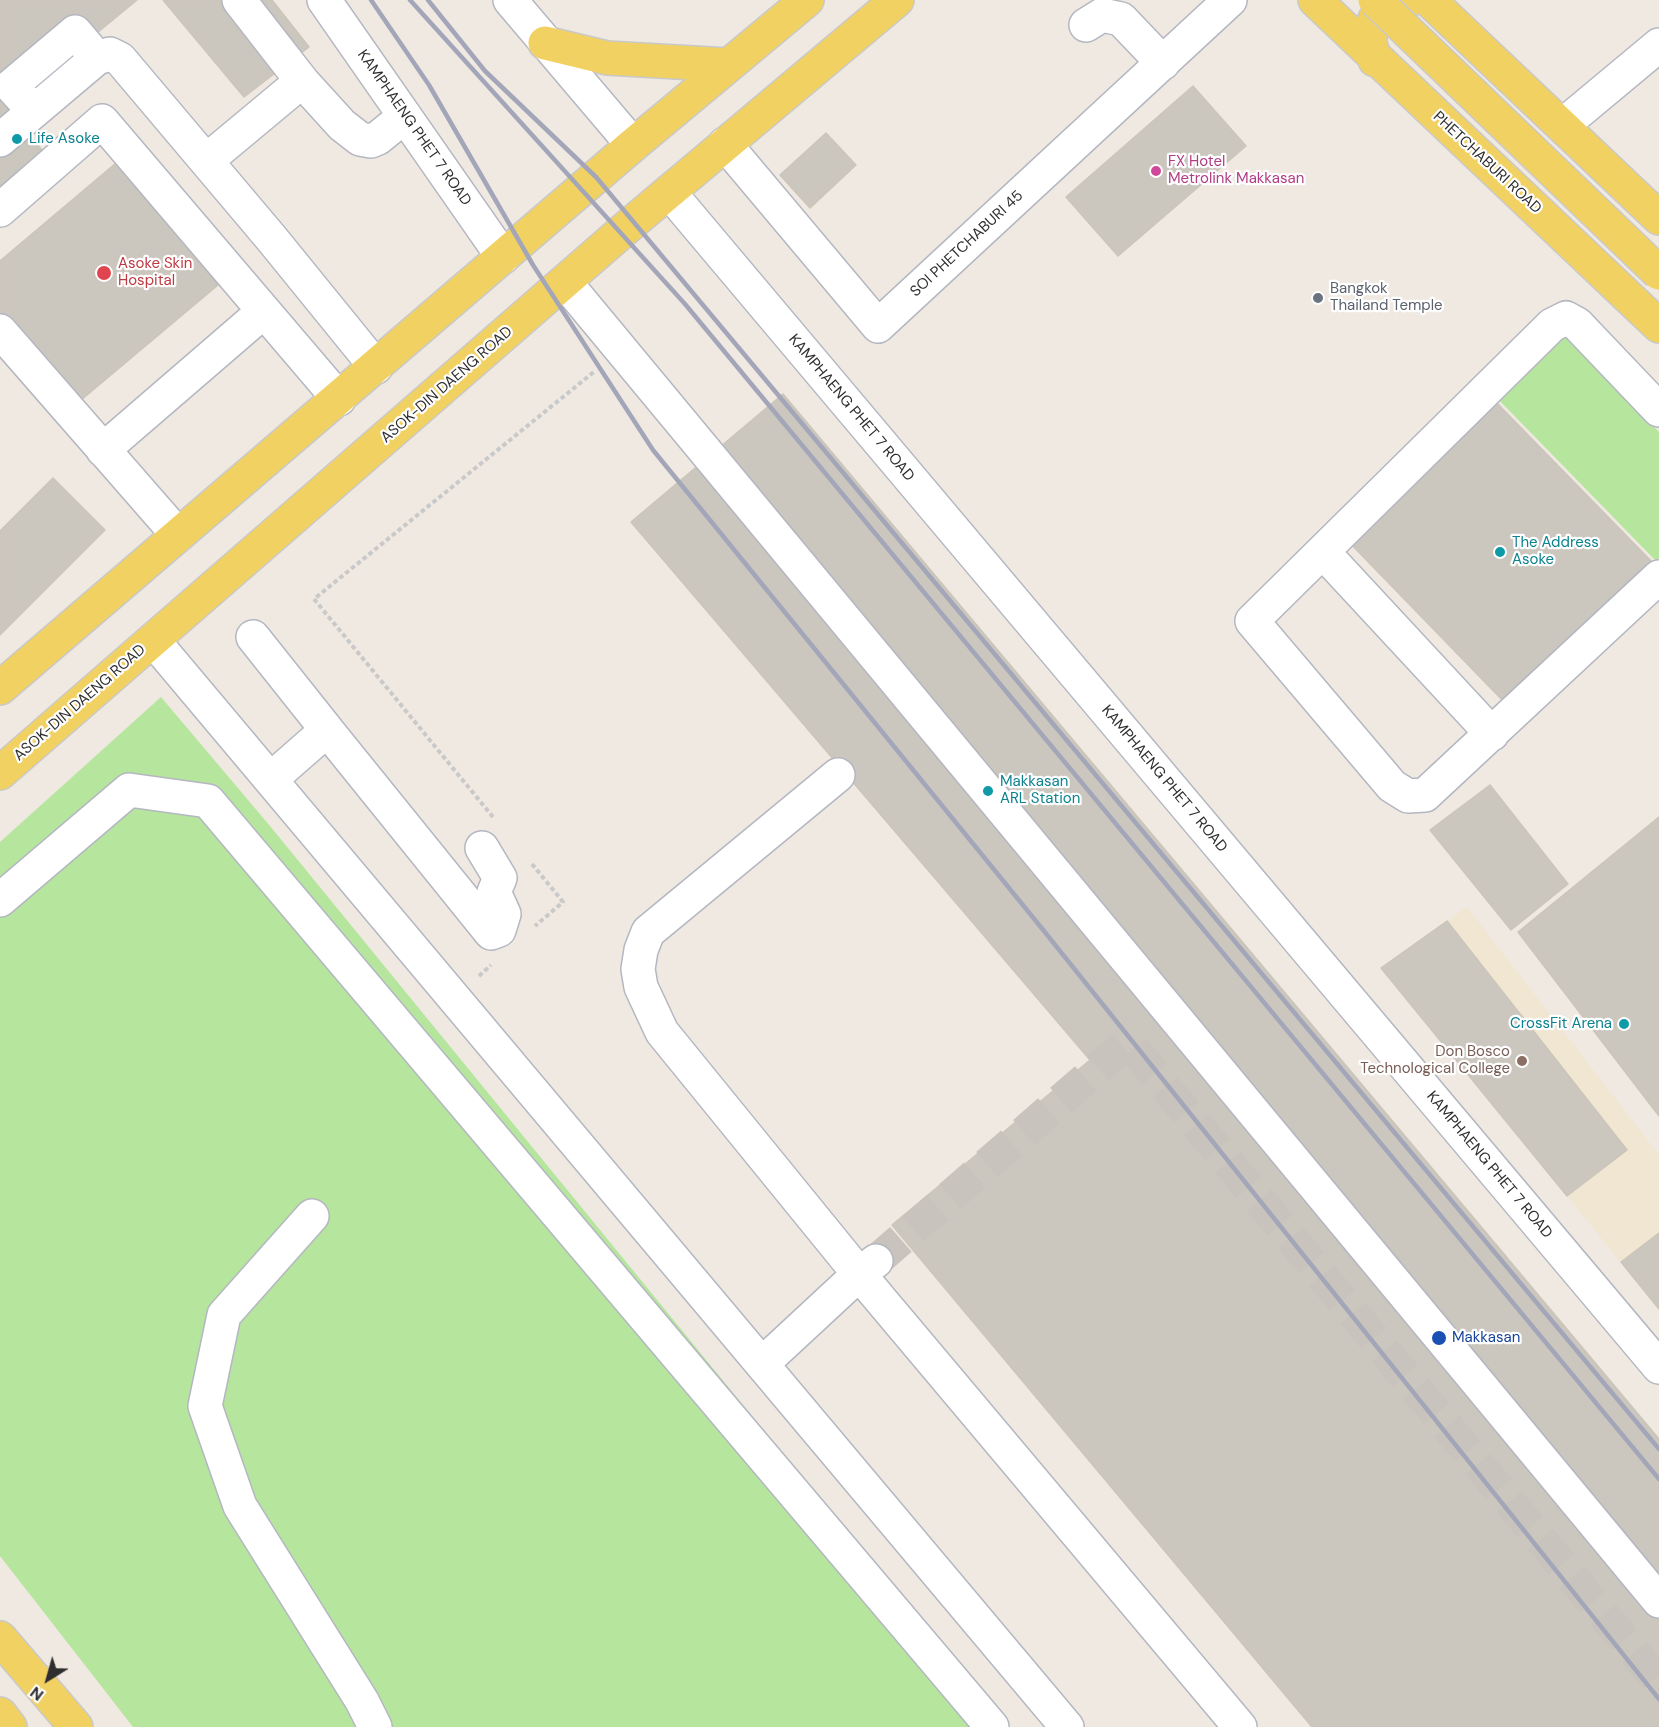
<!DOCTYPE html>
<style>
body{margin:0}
#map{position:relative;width:1659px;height:1727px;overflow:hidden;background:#efe9e1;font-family:"DM Sans",sans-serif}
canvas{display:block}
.north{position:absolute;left:18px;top:1649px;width:60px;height:60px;-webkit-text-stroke:4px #fff;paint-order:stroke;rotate:217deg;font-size:16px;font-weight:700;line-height:24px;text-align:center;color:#2e2e2e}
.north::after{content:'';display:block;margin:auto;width:21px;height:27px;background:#2e2e2e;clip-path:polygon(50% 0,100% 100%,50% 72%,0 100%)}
</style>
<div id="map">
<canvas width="1659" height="1727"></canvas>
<div class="north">N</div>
</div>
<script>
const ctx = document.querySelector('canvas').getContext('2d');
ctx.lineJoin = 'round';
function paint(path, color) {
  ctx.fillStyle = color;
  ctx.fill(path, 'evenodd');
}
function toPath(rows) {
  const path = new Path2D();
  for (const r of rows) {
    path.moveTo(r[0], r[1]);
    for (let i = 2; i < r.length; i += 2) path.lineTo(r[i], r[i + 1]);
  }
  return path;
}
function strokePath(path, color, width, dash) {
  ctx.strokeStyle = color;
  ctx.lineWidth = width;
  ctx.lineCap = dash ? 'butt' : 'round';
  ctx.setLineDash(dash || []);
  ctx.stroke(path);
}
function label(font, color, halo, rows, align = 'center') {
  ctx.font = font + ' "DM Sans",sans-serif';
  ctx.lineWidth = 4.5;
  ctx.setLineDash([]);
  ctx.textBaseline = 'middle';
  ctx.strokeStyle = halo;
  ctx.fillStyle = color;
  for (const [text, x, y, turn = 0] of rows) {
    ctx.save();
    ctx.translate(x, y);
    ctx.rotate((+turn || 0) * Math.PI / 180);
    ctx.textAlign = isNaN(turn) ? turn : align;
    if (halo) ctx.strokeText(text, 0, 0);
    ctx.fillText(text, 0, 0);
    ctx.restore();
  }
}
paint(toPath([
 [1467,907,1659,1155,1659,1309,1381,968]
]), '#f0e6d1');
paint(toPath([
 [1561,332,1659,432,1659,558,1656,561,1495,396],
 [161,697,270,826,1006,1727,133,1727,0,1556,0,842]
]), '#b6e59e');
const building = toPath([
 [0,0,137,0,7,107,59,171,0,219,0,0],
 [163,0,272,0,309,47,244,97,163,0],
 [1193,86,1246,146,1118,256,1066,197,1193,86],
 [826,133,856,165,810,208,780,175,826,133],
 [116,163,218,285,74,406,0,319,0,261,116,163],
 [783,394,1659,1439,1659,1727,1312,1727,892,1225,1090,1060,631,522,783,394],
 [1491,397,1655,565,1508,706,1345,538,1491,397],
 [53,478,105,530,0,635,0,531,53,478],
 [1490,785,1568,884,1511,930,1430,830,1490,785],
 [1659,817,1659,1116,1518,932,1659,817],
 [1447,921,1627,1150,1567,1196,1381,968,1447,921],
 [1659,1233,1659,1309,1621,1262,1659,1233]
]);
paint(building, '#cbc7bf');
strokePath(building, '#cbc5ba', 1.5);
strokePath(toPath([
 [876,1261,1128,1042,1659,1682]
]), '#c8c4bd', 33, [33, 16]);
const minor = toPath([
 [239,0,302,81],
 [324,0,503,257],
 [510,0,633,145],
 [1086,25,1102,15,1121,19,1163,63],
 [34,111,11,86,75,32,97,58],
 [1563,125,1659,45],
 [0,140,97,58,110,54,120,59,272,239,376,367],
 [725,144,878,326,1230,0],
 [206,161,302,81,342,125,360,139,371,141,378,138,405,116],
 [669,192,1659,1367],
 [0,210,102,121,339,399],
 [565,282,1659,1601],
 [0,331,178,535],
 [1659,410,1577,324,1566,318,1552,325,1252,621,1392,786,1408,796,1425,795,1659,577],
 [103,450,263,312],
 [1323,552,1492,734],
 [253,637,327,730,271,779],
 [153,640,1067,1727],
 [327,730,491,933,499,930,504,914,494,892,500,878,482,848],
 [838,775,648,932,641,950,638,969,641,987,662,1032,859,1274,876,1261],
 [0,900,129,790,208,801,992,1727],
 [312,1216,224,1315,205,1406,240,1506,362,1701,375,1727],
 [762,1364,859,1274,1240,1727]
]);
const major = toPath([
 [1315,0,1659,326],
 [1429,0,1659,218],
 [545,43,607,58,729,65],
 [1375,60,1369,40,1375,19,1391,2,1409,0],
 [0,688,633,145,807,0],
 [0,773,633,222,897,0],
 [0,1638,76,1727],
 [0,1714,10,1727]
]);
strokePath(minor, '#b4b7c1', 36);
strokePath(major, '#c9c9c9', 36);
strokePath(toPath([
 [493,817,314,599,595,371],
 [532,864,563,902,535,926],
 [479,976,491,965]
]), '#c9c9c9', 4, [4.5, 3]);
strokePath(minor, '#fff', 33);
strokePath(major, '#f2d163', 33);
strokePath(toPath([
 [371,0,429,85,533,265,653,450,1044,931,1659,1699],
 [410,0,685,304,1659,1479],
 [428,0,485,71,596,177,1659,1449]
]), '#a3a6b8', 4.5);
const majorBridge = toPath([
 [1375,0,1659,273]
]);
strokePath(majorBridge, '#c9c9c9', 36, []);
strokePath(majorBridge, '#f2d163', 33);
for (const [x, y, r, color] of [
 [17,139,6,"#0f9aa8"],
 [1156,171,6,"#d1479c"],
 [104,273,8,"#e0444e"],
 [1318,298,6,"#6b7280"],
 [1500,552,6,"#0f9aa8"],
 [988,791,6,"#0f9aa8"],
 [1624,1024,6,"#0f9aa8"],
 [1522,1061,6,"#8d6e63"],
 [1439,1338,8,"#1a4fb4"]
]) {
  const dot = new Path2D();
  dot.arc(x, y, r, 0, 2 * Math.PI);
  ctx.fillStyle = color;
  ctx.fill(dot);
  strokePath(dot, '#fff', 2);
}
label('15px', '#2e2e2e', '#fff', [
 ["KAMPHAENG PHET 7 ROAD",414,128,55],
 ["PHETCHABURI ROAD",1487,163,43],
 ["SOI PHETCHABURI 45",967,244,-43],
 ["ASOK-DIN DAENG ROAD",447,385,-41],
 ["KAMPHAENG PHET 7 ROAD",851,408,50],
 ["ASOK-DIN DAENG ROAD",80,703,-41],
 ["KAMPHAENG PHET 7 ROAD",1164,779,50],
 ["KAMPHAENG PHET 7 ROAD",1489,1165,50]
]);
label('15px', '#0d838f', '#fff', [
 ["Life Asoke",29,139],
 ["The Address",1512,543],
 ["Asoke",1512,560],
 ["Makkasan",1000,782],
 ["ARL Station",1000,799],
 ["CrossFit Arena",1612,1024,"right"]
], 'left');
label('15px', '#b23c85', '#fff', [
 ["FX Hotel",1168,162],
 ["Metrolink Makkasan",1168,179]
], 'left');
label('15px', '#be3a42', '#fff', [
 ["Asoke Skin",118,264],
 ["Hospital",118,281]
], 'left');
label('15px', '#5b616d', '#fff', [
 ["Bangkok",1330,289],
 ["Thailand Temple",1330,306]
], 'left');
label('15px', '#785e54', '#fff', [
 ["Don Bosco",1510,1052],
 ["Technological College",1510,1069]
], 'right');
label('15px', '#164399', '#fff', [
 ["Makkasan",1452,1338]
], 'left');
</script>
